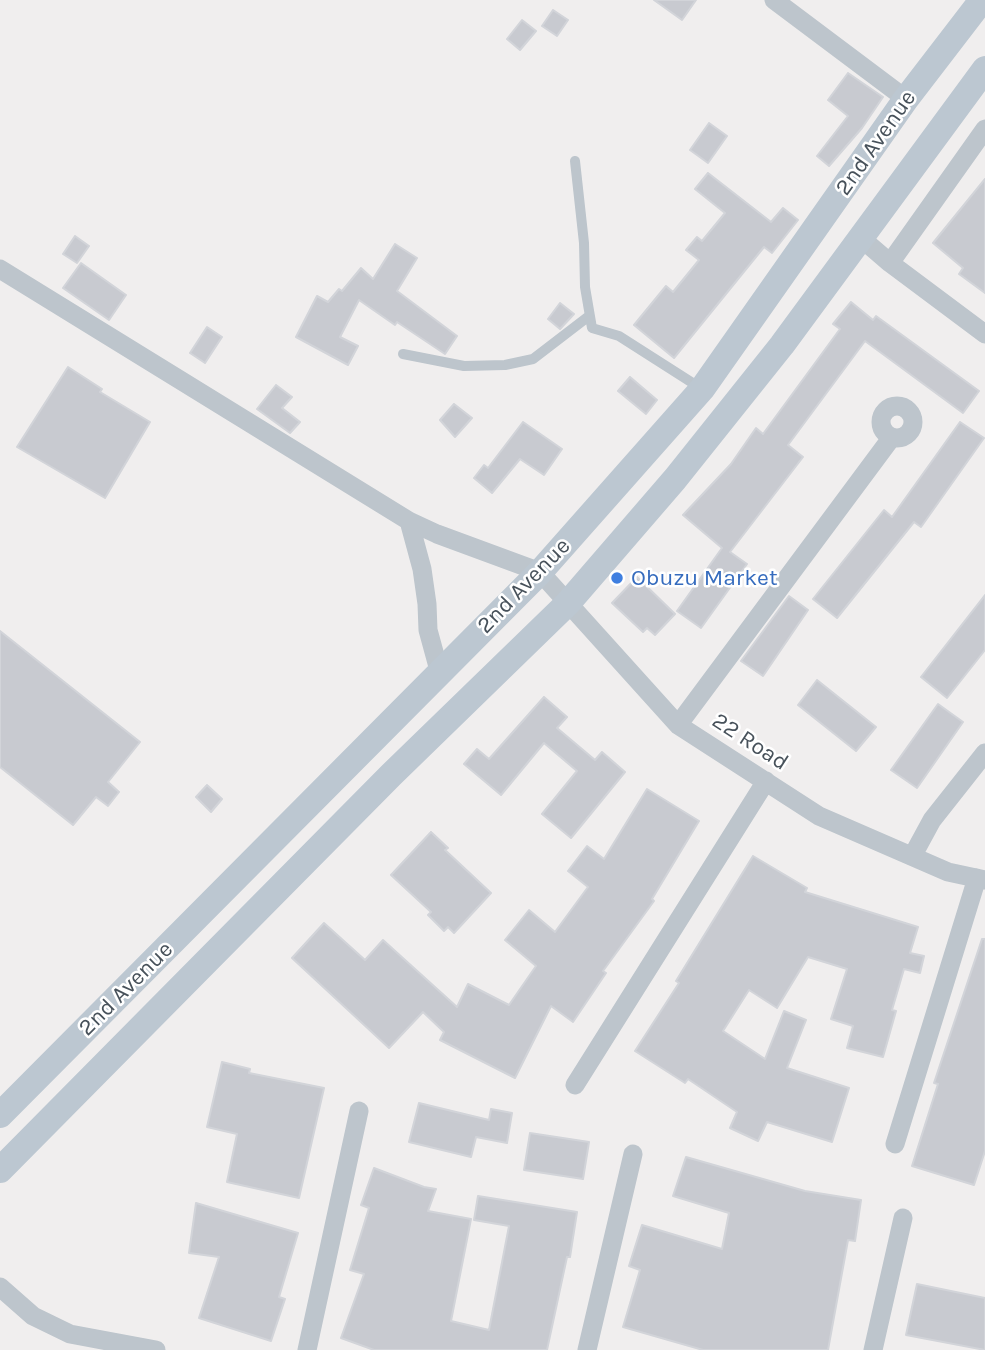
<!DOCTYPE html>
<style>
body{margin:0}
canvas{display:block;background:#f0eeee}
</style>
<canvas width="985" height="1350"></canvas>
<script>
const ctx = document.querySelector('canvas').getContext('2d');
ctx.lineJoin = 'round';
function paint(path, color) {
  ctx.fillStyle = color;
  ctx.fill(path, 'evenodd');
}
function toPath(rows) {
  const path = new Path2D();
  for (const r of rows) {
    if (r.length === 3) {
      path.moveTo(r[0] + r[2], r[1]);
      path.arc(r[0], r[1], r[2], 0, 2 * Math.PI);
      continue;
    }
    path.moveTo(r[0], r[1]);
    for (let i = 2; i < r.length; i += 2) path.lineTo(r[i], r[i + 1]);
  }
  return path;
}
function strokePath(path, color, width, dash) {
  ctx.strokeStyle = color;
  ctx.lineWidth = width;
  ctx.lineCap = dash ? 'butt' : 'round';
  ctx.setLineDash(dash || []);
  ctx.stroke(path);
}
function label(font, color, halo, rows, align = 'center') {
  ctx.font = font + ' Karla,sans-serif';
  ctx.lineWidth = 5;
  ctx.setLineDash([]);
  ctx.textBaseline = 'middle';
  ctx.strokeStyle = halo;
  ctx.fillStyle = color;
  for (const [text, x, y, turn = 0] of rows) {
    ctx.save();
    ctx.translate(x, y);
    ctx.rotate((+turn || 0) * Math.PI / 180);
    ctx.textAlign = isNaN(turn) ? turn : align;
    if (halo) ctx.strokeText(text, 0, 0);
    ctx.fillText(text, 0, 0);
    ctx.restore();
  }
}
const building = toPath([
 [654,0,696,0,682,20,654,0],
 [553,10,568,20,557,36,542,26,553,10],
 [522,20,536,31,520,50,507,39,522,20],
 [848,73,883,97,862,128,829,166,817,156,848,116,828,100,848,73],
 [709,123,727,136,708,163,690,150,709,123],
 [708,173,771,222,783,208,798,220,772,253,764,247,674,358,634,325,666,286,673,292,699,260,686,250,697,237,702,241,725,213,695,189,708,173],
 [985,179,985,293,959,274,963,268,933,243,985,179],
 [75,236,89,246,77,263,63,254,75,236],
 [395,244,417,258,397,291,457,336,445,354,397,322,395,325,359,300,340,337,358,346,348,365,296,337,317,296,328,302,339,289,342,291,361,268,373,279,395,244],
 [81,263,126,295,109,320,63,288,81,263],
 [851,302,873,320,876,316,979,391,963,413,865,341,788,445,803,457,730,552,747,564,701,628,677,611,722,548,683,515,731,464,756,428,763,434,840,329,833,324,851,302],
 [560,303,574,314,560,329,548,319,560,303],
 [207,327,222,337,205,363,190,353,207,327],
 [68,367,102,389,100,392,150,422,105,498,17,447,68,367],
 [630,377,657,400,646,414,618,391,630,377],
 [276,385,292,397,282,408,300,422,290,433,257,409,276,385],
 [454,404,472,418,455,437,440,420,454,404],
 [523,422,562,449,544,475,520,459,492,493,474,478,484,465,488,468,523,422],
 [960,422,984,438,921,527,914,522,837,618,813,599,884,510,892,517,960,422],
 [637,577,675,614,655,635,647,628,643,632,612,603,637,577],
 [985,595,985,650,947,698,921,677,985,595],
 [789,596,808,610,763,676,741,661,789,596],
 [0,631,140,742,108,782,119,792,108,806,96,797,73,825,0,767,0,631],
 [817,680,876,727,856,751,798,705,817,680],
 [544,697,567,717,557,728,595,760,602,752,625,772,571,838,542,814,577,771,544,743,501,795,464,764,477,749,489,759,544,697],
 [938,704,963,722,917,788,891,770,938,704],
 [207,785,222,799,211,812,196,797,207,785],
 [647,789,699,821,652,899,654,901,603,971,606,973,573,1022,551,1006,515,1078,440,1040,444,1032,423,1012,389,1048,292,958,324,923,365,960,383,940,457,1007,468,984,509,1005,536,966,505,940,529,910,555,932,588,887,568,871,587,846,604,859,647,789],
 [431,832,448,848,445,850,491,893,454,933,448,927,444,931,428,915,431,912,391,875,431,832],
 [753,856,807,888,805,892,918,927,910,953,924,956,920,973,904,969,892,1010,896,1011,883,1057,847,1048,853,1026,831,1019,847,969,808,957,777,1008,749,990,723,1031,765,1059,784,1011,806,1020,787,1068,849,1088,832,1142,767,1122,758,1141,730,1128,737,1112,688,1079,685,1083,635,1051,679,983,676,981,753,856],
 [982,939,985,939,985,1151,974,1185,912,1166,938,1084,934,1083,982,939],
 [222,1062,250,1069,249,1073,324,1088,299,1198,227,1182,237,1134,207,1127,222,1062],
 [419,1103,489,1120,491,1109,512,1113,507,1143,476,1137,471,1157,409,1142,419,1103],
 [530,1133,589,1142,583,1179,524,1170,530,1133],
 [686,1157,805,1191,861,1200,855,1241,848,1240,828,1350,703,1350,623,1327,640,1270,629,1266,642,1225,722,1249,729,1213,673,1196,686,1157],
 [374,1168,424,1187,436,1189,428,1211,471,1219,451,1321,489,1330,509,1226,474,1220,478,1196,577,1212,570,1257,567,1257,547,1350,374,1350,341,1338,364,1274,350,1270,369,1208,361,1205,374,1168],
 [196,1203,298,1233,279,1297,285,1299,271,1341,199,1318,219,1257,189,1253,196,1203],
 [917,1284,985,1298,985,1350,906,1335,917,1284]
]);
paint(building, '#c8cad0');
strokePath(building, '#d2d4d9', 2);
strokePath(toPath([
 [575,161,584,243,585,287,592,328,619,336,702,389],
 [403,354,464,366,505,365,533,359,589,316]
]), '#bdc5cc', 10);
strokePath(toPath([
 [774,0,906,99],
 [861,238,890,263,985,334],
 [890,263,985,129],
 [0,269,409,521,437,534,540,572,678,725,819,816,948,872,985,880],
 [897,422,16],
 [409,521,422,569,427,604,428,630,440,674],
 [678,725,892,437],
 [913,855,932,820,985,753],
 [575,1085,766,781],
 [895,1144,977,878],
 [0,1287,33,1316,70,1334,156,1350],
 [307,1350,359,1111],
 [587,1350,633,1154],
 [873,1350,903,1218]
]), '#bdc5cc', 19);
strokePath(toPath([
 [0,1115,540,572,702,389,906,99,982,0],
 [0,1170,391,775,568,603,675,479,782,345,985,69]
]), '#bcc7d1', 26);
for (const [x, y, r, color] of [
 [617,578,7,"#3f7fe0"]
]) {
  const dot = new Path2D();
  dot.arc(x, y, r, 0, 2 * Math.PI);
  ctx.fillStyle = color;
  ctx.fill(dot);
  strokePath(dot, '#fff', 2.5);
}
label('23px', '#47515a', '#fff', [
 ["2nd Avenue",876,143,-55],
 ["2nd Avenue",524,586,-46],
 ["22 Road",750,742,33],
 ["2nd Avenue",126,989,-45]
]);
label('23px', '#366cbe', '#fff', [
 ["Obuzu Market",631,578]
], 'left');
</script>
